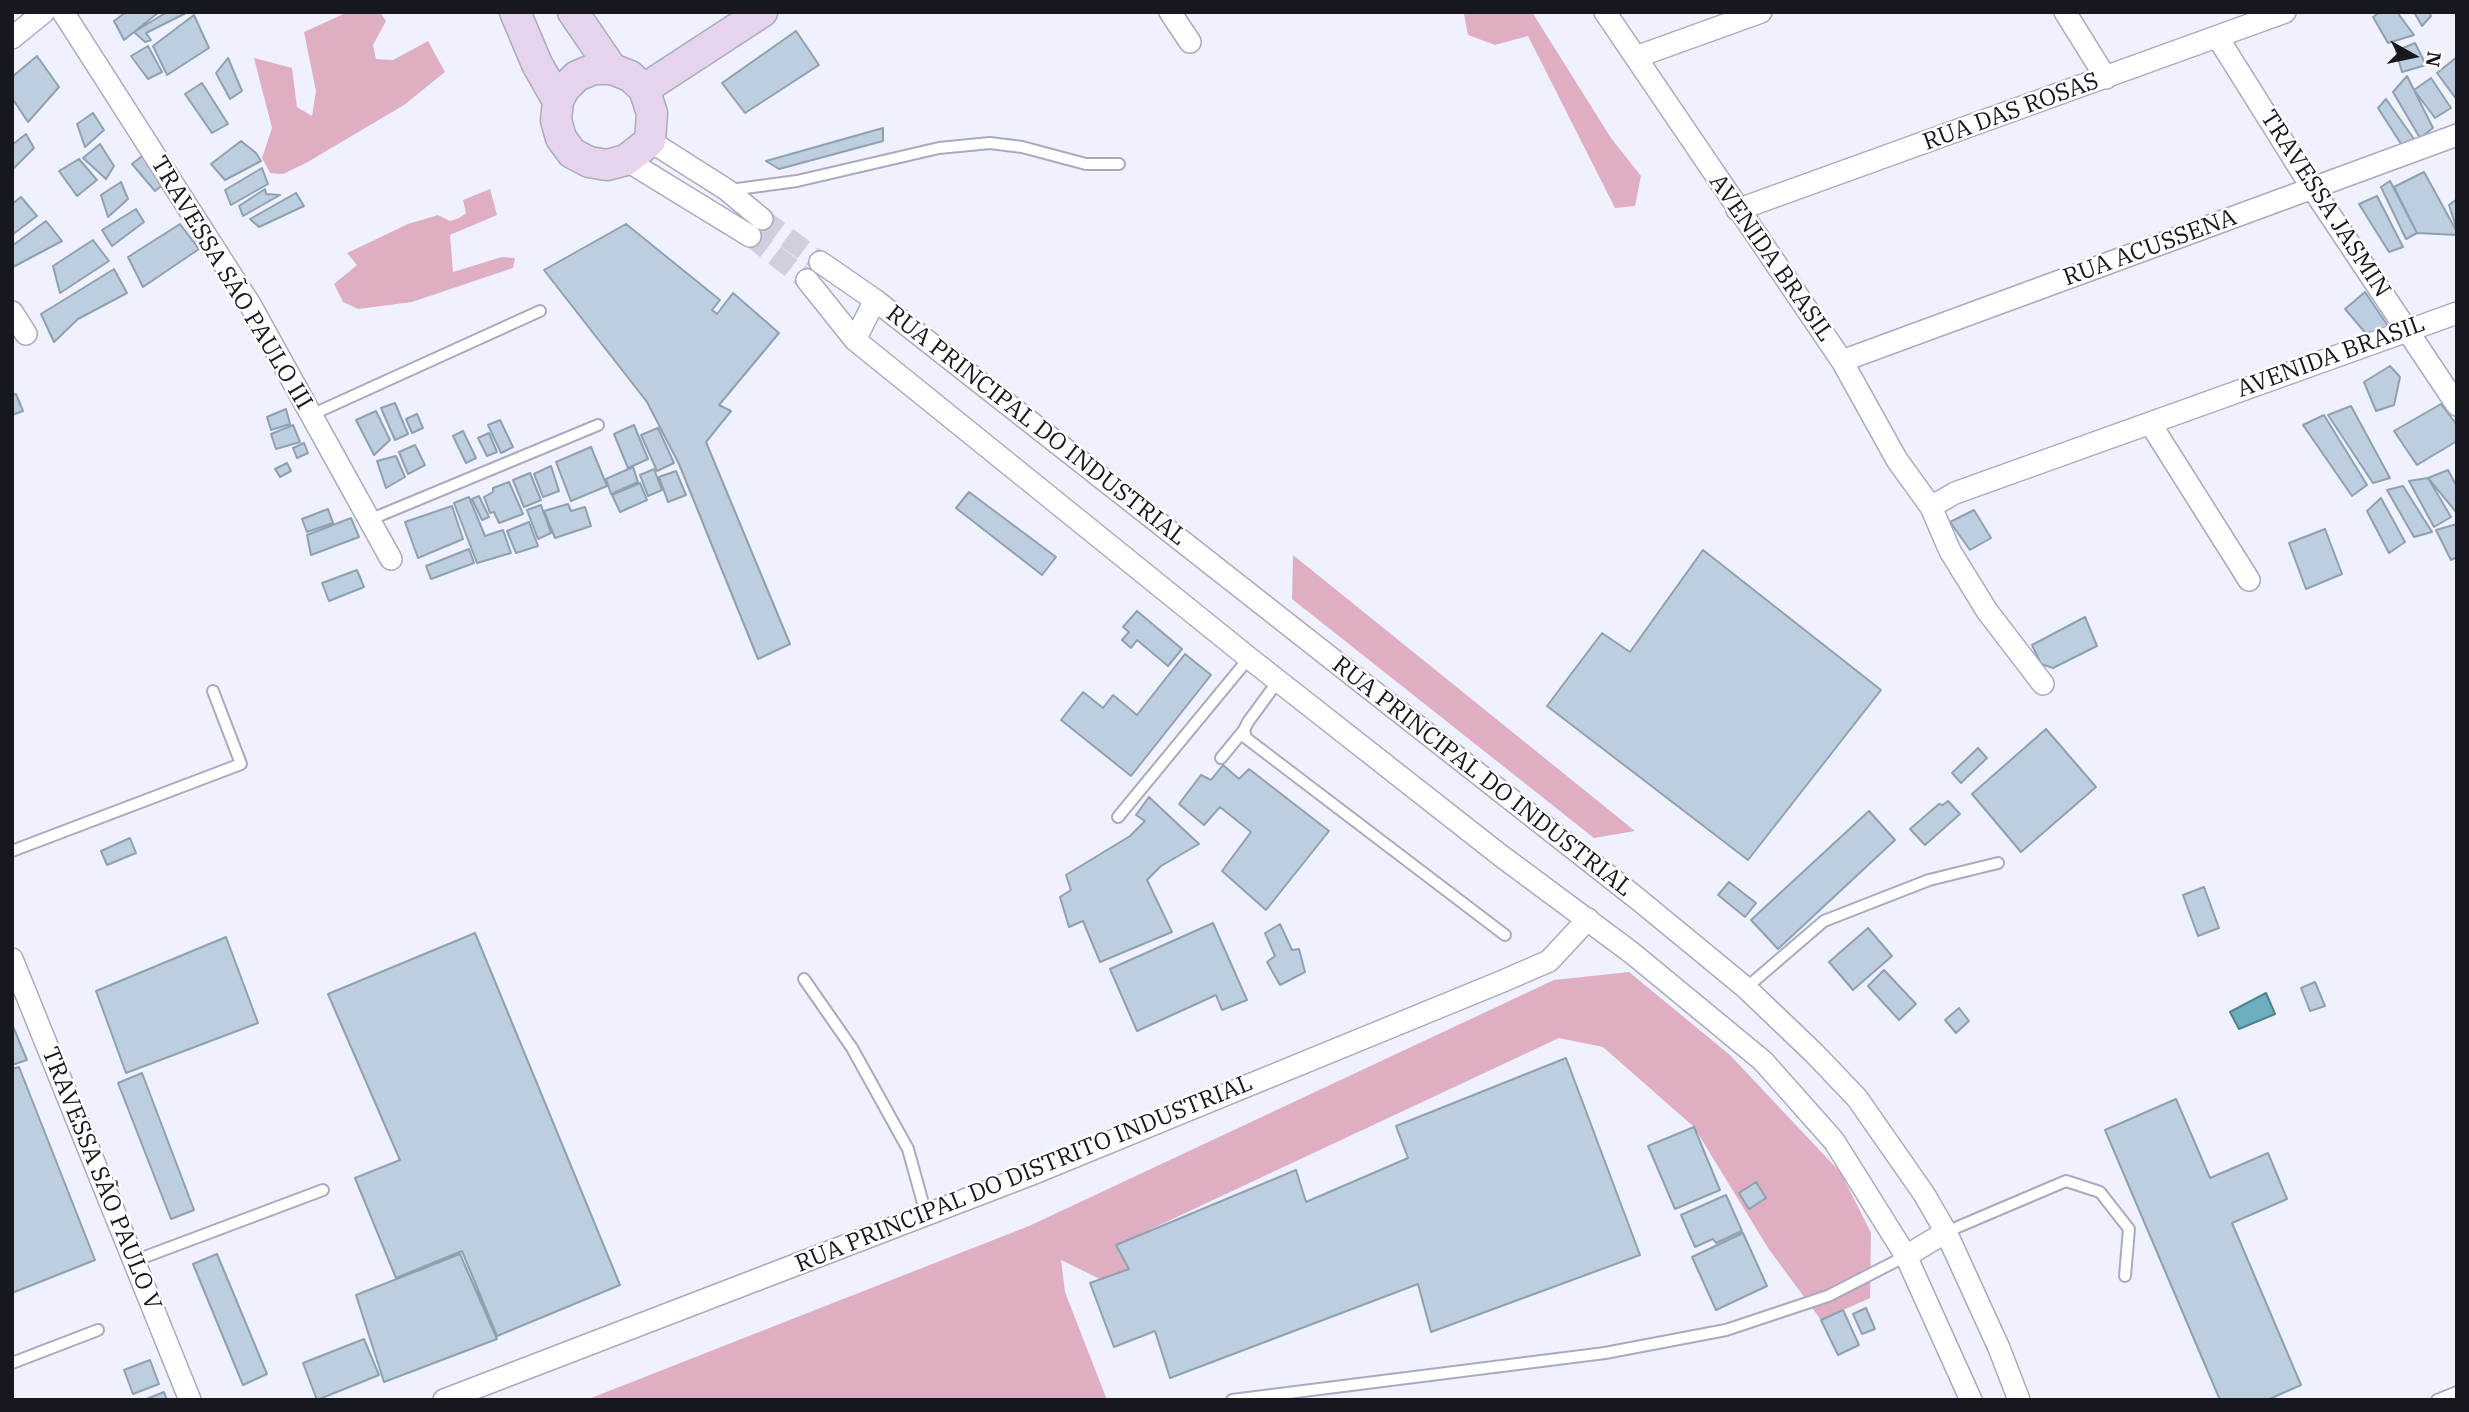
<!DOCTYPE html>
<meta charset="utf-8">
<style>
body{margin:0}
#map{position:relative;width:2469px;height:1412px;overflow:hidden;background:#f0f1ff;font-family:"IBM Plex Serif",serif}
canvas{display:block}
.frame{position:absolute;inset:0;border:14px solid #16171f;pointer-events:none}
.north{position:absolute;left:2378px;top:21px;width:70px;height:70px;-webkit-text-stroke:5px #fff;paint-order:stroke;rotate:99deg;font-size:19px;font-weight:700;line-height:28px;text-align:center;color:#16171f}
.north::after{content:'';display:block;margin:auto;width:24px;height:32px;background:#16171f;clip-path:polygon(50% 0,100% 100%,50% 72%,0 100%)}
</style>
<div id="map">
<canvas width="2469" height="1412"></canvas>
<div class="frame"></div>
<div class="north">N</div>
</div>
<script>
const ctx = document.querySelector('canvas').getContext('2d');
ctx.lineJoin = 'round';
function paint(path, color) {
  ctx.fillStyle = color;
  ctx.fill(path, 'evenodd');
}
function toPath(rows) {
  const path = new Path2D();
  for (const r of rows) {
    path.moveTo(r[0], r[1]);
    for (let i = 2; i < r.length; i += 2) path.lineTo(r[i], r[i + 1]);
  }
  return path;
}
function strokePath(path, color, width, dash) {
  ctx.strokeStyle = color;
  ctx.lineWidth = width;
  ctx.lineCap = dash ? 'butt' : 'round';
  ctx.setLineDash(dash || []);
  ctx.stroke(path);
}
function label(font, color, halo, rows, align = 'center') {
  ctx.font = font + ' "IBM Plex Serif",serif';
  ctx.lineWidth = 5;
  ctx.setLineDash([]);
  ctx.textBaseline = 'middle';
  ctx.strokeStyle = halo;
  ctx.fillStyle = color;
  for (const [text, x, y, turn = 0] of rows) {
    ctx.save();
    ctx.translate(x, y);
    ctx.rotate((+turn || 0) * Math.PI / 180);
    ctx.textAlign = isNaN(turn) ? turn : align;
    if (halo) ctx.strokeText(text, 0, 0);
    ctx.fillText(text, 0, 0);
    ctx.restore();
  }
}
paint(toPath([
 [348,12,380,12,386,21,373,45,376,59,393,60,428,41,445,72,404,105,306,163,283,174,270,173,262,158,272,128,254,58,292,68,297,107,312,116,316,91,304,32],
 [1468,12,1532,12,1611,138,1641,176,1635,206,1615,208,1528,36,1495,45,1468,35,1464,14],
 [490,189,497,215,450,235,453,272,502,257,515,258,513,268,412,302,358,309,343,302,334,284,357,265,347,253,408,224,438,215,450,221,459,218,466,213,463,200],
 [1293,555,1635,831,1594,838,1292,599],
 [1629,972,1730,1055,1841,1173,1871,1233,1870,1298,1821,1320,1768,1248,1694,1127,1603,1047,1559,1038,1117,1245,1129,1269,1100,1279,1061,1260,1065,1292,1107,1400,586,1400,1029,1226,1554,980]
]), '#dfaec3');
const water = toPath([
 [2266,993,2275,1014,2239,1029,2230,1012,2266,993]
]);
paint(water, '#6cafbf');
strokePath(water, '#52818f', 2);
const building = toPath([
 [126,12,159,12,124,40,114,21,126,12],
 [167,12,188,12,146,33,151,40,145,42,134,32,167,12],
 [2380,12,2397,12,2414,35,2388,43,2373,17,2380,12],
 [2414,12,2429,12,2431,16,2422,26,2414,12],
 [194,15,209,48,167,75,153,46,194,15],
 [796,31,819,65,745,113,722,83,796,31],
 [2415,43,2426,65,2402,72,2396,51,2415,43],
 [148,46,162,72,148,79,131,56,148,46],
 [37,56,59,87,28,122,12,98,12,77,37,56],
 [2457,57,2457,100,2437,73,2457,57],
 [228,58,242,91,230,99,216,73,228,58],
 [2407,76,2433,128,2420,138,2393,92,2407,76],
 [2431,78,2451,108,2435,118,2414,90,2431,78],
 [202,83,228,124,212,133,185,94,202,83],
 [2386,99,2414,139,2403,147,2378,108,2386,99],
 [93,113,104,130,85,147,77,124,93,113],
 [883,128,883,141,779,169,766,161,883,128],
 [26,134,34,148,13,169,12,145,26,134],
 [241,141,256,153,261,161,225,180,211,164,241,141],
 [100,144,114,166,106,179,83,158,100,144],
 [146,153,164,184,155,191,132,164,146,153],
 [79,159,97,180,77,196,59,171,79,159],
 [262,168,268,184,231,205,225,190,262,168],
 [2424,172,2457,232,2457,235,2417,233,2394,187,2424,172],
 [2390,181,2417,233,2406,239,2381,187,2390,181],
 [121,182,128,199,108,217,101,195,121,182],
 [265,189,266,194,280,195,243,216,239,206,265,189],
 [296,193,304,206,259,227,250,219,296,193],
 [2377,196,2403,247,2389,252,2359,204,2377,196],
 [21,197,37,216,12,235,12,204,21,197],
 [2457,199,2457,230,2449,205,2457,199],
 [136,209,144,222,112,246,102,230,136,209],
 [46,221,62,241,13,267,12,246,46,221],
 [180,224,199,249,143,287,128,257,180,224],
 [626,224,720,300,712,310,717,314,733,293,779,333,719,405,731,411,706,442,790,644,758,659,679,464,647,402,544,270,626,224],
 [93,240,109,261,60,293,53,266,93,240],
 [114,269,127,293,78,319,54,342,41,314,114,269],
 [2365,292,2390,329,2369,337,2345,309,2365,292],
 [2390,366,2400,377,2394,405,2376,411,2364,382,2390,366],
 [16,394,23,411,12,415,12,395,16,394],
 [395,403,408,434,395,440,381,408,395,403],
 [2441,404,2457,425,2457,441,2417,465,2394,431,2441,404],
 [2351,406,2390,478,2373,483,2328,415,2351,406],
 [286,409,290,424,271,430,267,417,286,409],
 [376,411,390,440,374,455,356,420,376,411],
 [417,414,423,428,412,433,406,419,417,414],
 [2324,415,2367,485,2352,496,2303,425,2324,415],
 [500,420,513,447,501,453,488,425,500,420],
 [293,425,300,442,276,449,271,434,293,425],
 [634,425,648,459,628,468,614,434,634,425],
 [658,428,674,463,657,471,641,435,658,428],
 [463,431,476,458,466,463,453,436,463,431],
 [489,433,497,452,487,456,478,438,489,433],
 [304,443,308,453,297,458,293,448,304,443],
 [415,445,425,465,408,474,399,452,415,445],
 [591,447,607,486,571,501,556,462,591,447],
 [396,456,405,477,386,488,377,461,396,456],
 [287,463,291,471,280,477,275,469,287,463],
 [551,466,559,491,543,497,534,474,551,466],
 [633,467,638,482,611,494,606,479,633,467],
 [654,469,662,490,648,496,640,475,654,469],
 [2448,470,2457,487,2457,513,2428,478,2448,470],
 [676,471,686,495,668,502,659,477,676,471],
 [530,473,541,500,524,507,513,480,530,473],
 [2428,478,2451,517,2434,527,2409,481,2428,478],
 [509,482,523,514,499,523,494,512,490,513,484,497,493,492,493,488,509,482],
 [640,483,647,500,620,512,612,495,640,483],
 [2403,486,2432,532,2414,537,2387,490,2403,486],
 [969,492,1056,557,1042,575,956,508,969,492],
 [479,496,489,517,482,520,472,499,479,496],
 [469,497,485,536,503,530,511,553,477,563,454,503,469,497],
 [2381,498,2405,542,2389,553,2367,511,2381,498],
 [568,504,571,511,585,507,591,526,555,538,544,511,568,504],
 [541,505,551,533,538,539,527,510,541,505],
 [452,506,463,539,418,558,405,522,452,506],
 [328,509,333,523,307,532,302,519,328,509],
 [1974,510,1991,538,1970,550,1950,522,1974,510],
 [351,518,359,537,311,555,307,535,351,518],
 [529,522,538,546,516,553,507,531,529,522],
 [2457,524,2457,557,2451,560,2436,530,2457,524],
 [2325,529,2342,574,2306,589,2289,543,2325,529],
 [469,549,474,563,431,579,426,566,469,549],
 [1703,550,1881,690,1748,860,1547,706,1602,633,1630,652,1703,550],
 [357,570,364,587,329,601,322,583,357,570],
 [1137,611,1182,649,1168,666,1137,640,1131,648,1122,640,1129,632,1123,627,1137,611],
 [2085,617,2097,646,2053,668,2041,664,2032,645,2085,617],
 [1185,654,1211,675,1131,776,1061,720,1083,692,1103,708,1113,695,1137,715,1185,654],
 [2046,729,2096,787,2021,852,1972,794,2046,729],
 [1978,748,1987,758,1961,783,1952,773,1978,748],
 [1223,765,1239,779,1249,769,1329,831,1266,910,1222,871,1251,832,1220,807,1204,825,1179,804,1201,775,1211,780,1223,765],
 [1149,797,1199,844,1161,866,1147,880,1172,932,1100,962,1083,921,1069,927,1060,897,1071,890,1066,875,1130,836,1145,821,1136,815,1149,797],
 [1948,801,1960,814,1925,845,1910,829,1939,804,1943,805,1948,801],
 [1869,811,1895,840,1778,949,1751,920,1869,811],
 [130,838,136,853,107,865,101,851,130,838],
 [1729,882,1756,903,1745,917,1718,895,1729,882],
 [2204,887,2219,928,2198,936,2183,895,2204,887],
 [1213,923,1247,1000,1222,1010,1216,995,1137,1031,1110,969,1213,923],
 [1280,924,1292,950,1299,949,1305,972,1280,985,1267,962,1275,956,1265,933,1280,924],
 [1868,928,1892,956,1853,990,1829,962,1868,928],
 [475,933,620,1285,497,1336,462,1251,396,1278,355,1178,400,1160,328,994,475,933],
 [226,937,258,1023,126,1073,96,991,226,937],
 [1884,970,1916,1004,1899,1020,1868,986,1884,970],
 [2315,982,2325,1006,2310,1011,2301,988,2315,982],
 [1959,1008,1969,1021,1956,1033,1945,1020,1959,1008],
 [12,1024,27,1060,12,1065,12,1024],
 [1566,1058,1640,1255,1431,1332,1418,1284,1170,1378,1155,1331,1114,1347,1090,1283,1129,1269,1116,1245,1296,1170,1306,1202,1408,1158,1396,1126,1566,1058],
 [19,1067,95,1260,12,1293,12,1069,19,1067],
 [142,1073,194,1210,171,1219,118,1083,142,1073],
 [2176,1099,2210,1178,2268,1153,2287,1199,2232,1223,2301,1385,2267,1400,2220,1400,2105,1130,2176,1099],
 [1694,1127,1720,1190,1675,1209,1648,1146,1694,1127],
 [1756,1182,1766,1198,1749,1209,1739,1193,1756,1182],
 [1726,1195,1742,1231,1716,1243,1713,1239,1695,1247,1681,1215,1726,1195],
 [1743,1233,1767,1286,1716,1310,1692,1257,1743,1233],
 [217,1254,267,1374,243,1385,193,1264,217,1254],
 [460,1254,497,1339,384,1382,356,1295,460,1254],
 [1866,1308,1875,1329,1862,1334,1853,1314,1866,1308],
 [1843,1310,1859,1345,1838,1355,1821,1320,1843,1310],
 [364,1339,379,1375,317,1400,303,1363,364,1339],
 [150,1360,159,1384,133,1394,124,1370,150,1360],
 [164,1392,167,1400,144,1400,164,1392]
]);
paint(building, '#bdcee0');
strokePath(building, '#8fa0b1', 2);
strokePath(toPath([
 [762,219,820,262],
 [750,236,807,280]
]), '#cfd0dd', 21, [21, 10]);
const lane = toPath([
 [730,190,797,181,939,148,990,143,1022,147,1086,164,1119,164],
 [311,415,540,311],
 [369,520,598,425],
 [1278,681,1248,722,1244,730,1246,738,1505,935],
 [1221,758,1244,730],
 [1118,817,1249,658],
 [12,851,241,764,213,691],
 [804,979,852,1048,908,1149,926,1214],
 [1746,988,1824,921,1929,880,1998,863],
 [1946,1232,2066,1181,2100,1192,2129,1229,2125,1276],
 [134,1261,323,1190],
 [12,1363,98,1330],
 [1232,1400,1605,1353,1726,1330,1828,1296,1906,1256],
 [2437,1400,2457,1392]
]);
const street = toPath([
 [63,12,251,306,391,559],
 [1170,12,1190,42],
 [1605,12,1842,361,1897,460,1931,507,1950,551,1987,611,2043,684],
 [2065,12,2106,78],
 [12,38,44,12],
 [2218,38,2312,188,2457,405],
 [1636,57,1761,12],
 [650,141,727,190,762,219],
 [626,160,750,236],
 [1737,210,2285,12],
 [820,262,875,300,1639,900,1746,988,1814,1053,1857,1098,1924,1194,1946,1232,1999,1348,2019,1400],
 [807,280,855,340,1249,658,1500,855,1632,953,1763,1061,1834,1141,1906,1256,1971,1400],
 [12,312,26,334],
 [855,340,875,300],
 [1842,361,2457,135],
 [2150,423,2249,580],
 [1931,507,1955,493,2457,313],
 [12,959,190,1400],
 [1906,1256,1946,1232],
 [444,1400,1032,1174,1503,981,1549,961,1588,919]
]);
const secondary = toPath([
 [515,12,537,64,558,101],
 [573,12,612,69],
 [594,69,612,69,630,76,644,89,652,113,650,141,626,160,607,165,589,162,572,153,561,138,556,120,558,101,564,89,577,76,594,69],
 [644,89,762,12]
]);
strokePath(lane, '#a9aac0', 14);
strokePath(street, '#a9aac0', 24);
strokePath(secondary, '#a9aac0', 33);
strokePath(lane, '#fff', 10);
strokePath(street, '#fff', 21);
strokePath(secondary, '#e6d4ed', 30);
label('24px', '#16171f', '#fff', [
 ["RUA DAS ROSAS",2011,112,-20],
 ["TRAVESSA JASMIN",2325,204,57],
 ["RUA ACUSSENA",2150,248,-20],
 ["AVENIDA BRASIL",1771,258,55],
 ["TRAVESSA SÃO PAULO III",231,283,59],
 ["AVENIDA BRASIL",2331,357,-20],
 ["RUA PRINCIPAL DO INDUSTRIAL",1036,426,38],
 ["RUA PRINCIPAL DO INDUSTRIAL",1482,777,38],
 ["RUA PRINCIPAL DO DISTRITO INDUSTRIAL",1024,1174,-22],
 ["TRAVESSA SÃO PAULO V",101,1179,68]
]);
</script>
